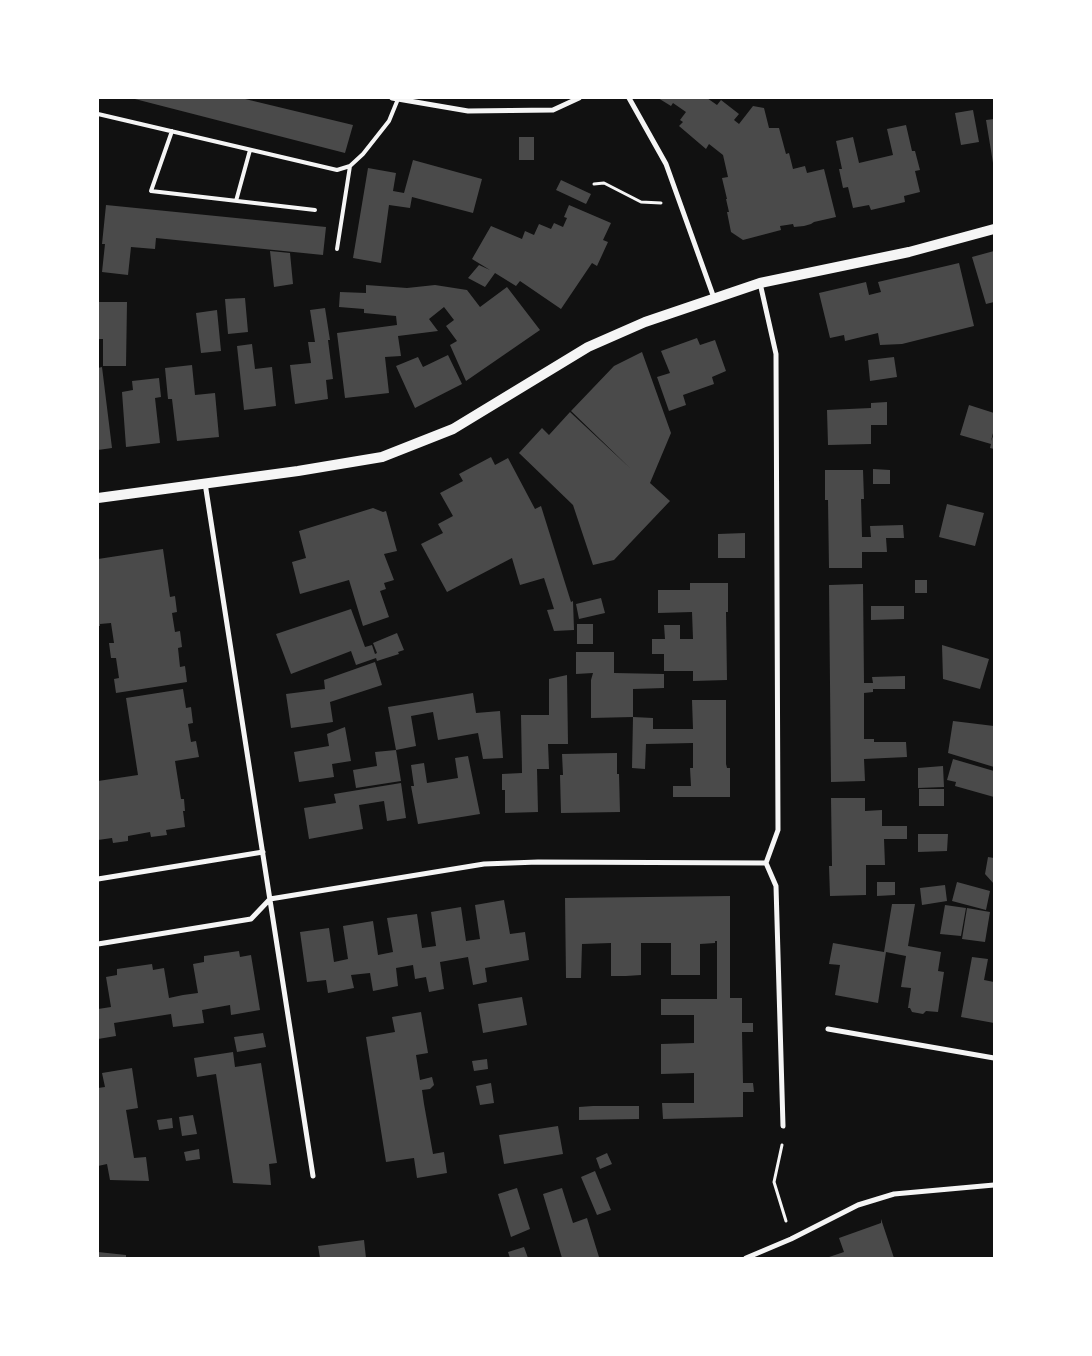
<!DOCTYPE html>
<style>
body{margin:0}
#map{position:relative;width:1092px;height:1356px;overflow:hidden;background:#111;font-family:Poppins,sans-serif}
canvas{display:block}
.frame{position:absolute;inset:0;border:99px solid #fff;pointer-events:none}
</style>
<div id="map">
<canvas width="1092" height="1356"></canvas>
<div class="frame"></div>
</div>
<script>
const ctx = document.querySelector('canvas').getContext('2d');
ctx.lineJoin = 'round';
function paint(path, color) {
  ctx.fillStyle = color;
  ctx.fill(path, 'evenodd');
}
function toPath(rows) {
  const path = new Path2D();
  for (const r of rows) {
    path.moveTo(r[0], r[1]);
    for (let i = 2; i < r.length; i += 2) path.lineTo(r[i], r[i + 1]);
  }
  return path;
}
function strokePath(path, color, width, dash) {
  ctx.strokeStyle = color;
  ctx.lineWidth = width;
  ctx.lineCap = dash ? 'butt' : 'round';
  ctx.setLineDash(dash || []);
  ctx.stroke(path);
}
paint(toPath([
 [131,98,241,98,353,125,345,153],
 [658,98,707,98,717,105,721,100,739,114,734,120,739,124,753,106,764,108,769,128,779,128,786,154,789,153,793,169,805,166,807,173,824,169,836,217,814,222,811,224,804,226,794,227,793,224,780,226,781,230,743,240,731,232,727,212,729,212,726,199,727,199,722,178,728,177,723,155,709,144,706,149,679,126,683,122,680,120,686,112,673,103,671,106],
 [973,110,979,142,961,145,955,113],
 [994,119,994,163,993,163,986,120],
 [906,125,912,151,915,151,920,170,915,171,920,192,904,196,905,202,871,210,869,205,853,208,848,187,843,188,839,169,842,169,836,141,853,137,859,163,893,155,887,129],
 [519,137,534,137,534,160,519,160],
 [413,160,482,179,473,213,412,197,410,208,389,205,381,263,353,258,368,168,396,173,393,191,404,193],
 [561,180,591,194,586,204,556,190],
 [106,205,326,227,323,255,156,238,155,249,131,247,128,275,102,272,105,244,102,244],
 [569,205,611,223,603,240,608,242,597,266,592,263,561,309,520,281,516,286,495,273,485,287,468,278,479,265,490,270,472,259,491,226,522,239,525,231,534,235,539,224,551,229,554,223,563,227,567,218,564,217],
 [270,251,290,253,293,284,274,287],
 [994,251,994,302,986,304,972,257],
 [959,263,974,326,902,344,880,345,878,333,845,341,844,335,830,338,819,293,866,282,869,295,881,292,878,282],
 [366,285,407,288,435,285,467,290,480,307,507,287,540,330,466,381,450,345,457,341,446,326,454,320,444,307,429,319,438,331,398,336,401,356,385,357,389,393,345,398,337,333,397,325,396,316,364,313,364,309,339,307,340,292,366,293],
 [245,298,248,332,228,334,225,299],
 [98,302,127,302,126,366,103,366,103,339,98,339],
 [325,308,330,340,328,340,333,379,326,380,328,399,295,404,290,365,311,363,308,342,315,342,310,310],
 [217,310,221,351,201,353,196,313],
 [697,338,700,345,715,340,726,371,712,377,714,384,683,395,686,405,669,411,657,377,670,373,661,351],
 [252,344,255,369,272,367,276,406,244,410,237,346],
 [642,352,671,433,650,483,670,501,614,560,593,565,573,505,519,453,542,428,549,435,570,412,631,469,571,411,614,366],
 [448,355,462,384,415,408,396,366,418,357,423,367],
 [894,357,897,377,870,381,868,360],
 [192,365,195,395,215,393,219,437,177,441,172,399,168,399,165,368],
 [102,367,112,448,98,450,98,368],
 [159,378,161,397,155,398,160,443,126,447,122,392,133,390,132,381],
 [887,402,887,425,871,425,871,444,828,445,827,410,871,408,871,403],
 [969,405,994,413,994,429,991,441,994,434,994,449,990,448,991,444,960,435],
 [491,457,495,465,508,458,535,509,541,506,571,602,573,601,574,630,554,631,547,610,554,609,544,578,520,585,512,558,447,592,421,544,443,533,438,524,453,516,440,493,463,481,459,474],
 [873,469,890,470,890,484,873,484],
 [825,470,863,470,864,499,861,499,862,537,871,537,870,526,903,525,904,538,886,538,887,552,862,552,862,568,829,568,828,500,825,500],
 [947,504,984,513,975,546,939,537],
 [373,508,383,512,386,511,397,551,384,554,394,580,384,583,386,589,380,591,389,617,363,626,349,580,300,594,292,562,306,558,299,531],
 [745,533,745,558,718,558,718,534],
 [163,549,170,597,175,596,177,612,172,613,175,632,180,631,182,647,178,648,180,667,185,666,187,682,116,693,114,679,119,678,116,658,111,658,109,643,114,643,111,623,100,624,100,626,98,626,98,559],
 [915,580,927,580,927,593,915,593],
 [690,583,728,583,728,612,726,612,727,680,693,681,693,671,664,671,664,654,652,654,652,639,665,639,664,625,680,625,680,639,693,639,692,612,658,613,658,590,690,590],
 [863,584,864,683,873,683,872,677,905,676,905,689,873,689,873,692,864,693,864,739,874,739,874,742,906,742,907,757,864,759,865,781,831,782,829,585],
 [601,598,605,613,579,619,576,604],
 [871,606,904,606,904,619,871,620],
 [351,609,365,647,372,645,375,654,377,653,373,643,397,633,404,650,398,652,399,654,377,661,376,658,356,665,351,651,291,674,276,634],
 [577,624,593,624,593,644,577,644],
 [942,645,989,659,980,689,943,679],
 [576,652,614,652,614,673,664,674,664,688,633,689,633,717,591,718,591,680,593,673,576,674],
 [375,662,382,685,330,702,333,722,291,728,286,694,325,689,324,680],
 [567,675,568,744,548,744,549,769,537,769,538,812,505,813,505,790,502,790,502,774,522,773,521,715,549,715,549,679],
 [183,689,186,708,191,707,193,723,188,724,191,742,196,741,199,757,175,761,181,799,184,799,185,811,183,811,185,827,166,830,167,835,151,837,150,832,128,836,128,841,113,843,112,838,98,840,98,781,138,775,126,698],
 [473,693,476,713,500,711,503,758,483,759,478,733,438,740,433,712,411,716,416,746,396,750,388,707],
 [692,700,726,700,726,764,727,768,730,768,730,797,673,797,673,786,691,786,690,768,693,768,693,743,646,744,645,769,632,768,633,717,653,718,653,729,693,729],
 [953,721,994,726,994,767,948,753],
 [345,727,351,761,332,764,334,777,299,782,294,752,329,746,327,734],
 [396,750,401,781,356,788,353,770,377,766,375,752],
 [617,753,617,774,619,774,620,812,561,813,560,775,563,775,562,754],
 [468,756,480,814,418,824,411,786,414,786,411,765,424,763,427,783,458,778,455,758],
 [953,759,994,771,994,797,955,786,956,782,947,780],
 [943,766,944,787,918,788,918,768],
 [401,783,406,818,387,821,384,801,359,805,363,829,309,839,304,808,336,803,334,794],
 [919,789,944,789,944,806,919,806],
 [831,798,865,798,865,811,882,810,882,826,907,826,907,839,884,839,885,865,866,865,866,895,830,896,829,866,832,866],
 [918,834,948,834,947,851,918,852],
 [988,857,994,858,994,884,985,874],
 [877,882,895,882,895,895,877,896],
 [957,882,990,891,986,910,952,901],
 [945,885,947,901,922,905,920,888],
 [730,896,730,998,742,998,742,1023,753,1023,753,1032,742,1032,743,1083,753,1083,754,1092,743,1092,743,1117,663,1119,662,1103,694,1103,694,1073,661,1074,661,1044,694,1043,694,1015,661,1015,661,999,717,999,717,941,715,941,715,943,700,944,700,975,671,975,671,943,641,943,641,975,626,976,611,976,611,943,582,944,581,978,566,978,565,898],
 [504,900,510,934,525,932,529,960,485,968,487,982,473,985,468,957,440,962,444,989,429,992,426,977,415,979,413,965,396,968,398,986,373,991,370,973,351,975,354,988,328,993,326,980,307,982,300,932,329,928,334,962,348,959,343,926,373,921,378,955,393,952,387,918,417,914,422,948,436,946,431,912,461,907,466,941,480,939,475,905],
 [892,904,915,904,908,946,941,952,938,971,944,972,938,1012,926,1011,923,1014,912,1012,910,1008,908,1008,911,988,901,987,906,956,886,952,878,1003,835,995,840,965,829,964,833,943,884,952],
 [945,905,966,908,961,936,940,934],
 [967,908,990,912,985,942,962,939],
 [239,951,240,957,251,955,260,1010,231,1015,230,1005,202,1010,204,1023,173,1027,171,1014,114,1023,116,1036,98,1039,98,1009,111,1007,106,977,117,975,117,969,152,964,153,970,164,968,169,998,183,995,198,993,193,964,204,962,204,956],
 [972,957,988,959,984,980,994,982,994,1023,961,1017],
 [522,997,527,1025,483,1033,478,1004],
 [421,1012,428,1053,416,1055,420,1080,432,1077,434,1085,430,1089,422,1090,424,1104,433,1154,444,1152,447,1173,417,1178,414,1158,386,1162,366,1037,395,1032,392,1017],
 [263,1033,266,1047,237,1052,234,1037],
 [233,1052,235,1067,261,1063,277,1163,269,1164,271,1185,233,1183,216,1074,197,1077,194,1058],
 [487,1059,488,1069,474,1071,472,1061],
 [132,1068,138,1108,126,1110,134,1158,146,1157,149,1181,110,1180,107,1164,98,1166,98,1088,105,1087,102,1073],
 [491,1083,494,1103,480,1105,476,1086],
 [593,1106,639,1106,639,1119,579,1120,579,1107],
 [193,1115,197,1134,182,1136,179,1117],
 [172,1118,173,1128,159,1130,157,1120],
 [558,1126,563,1154,504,1164,499,1135],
 [199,1149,200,1159,186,1161,184,1152],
 [607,1153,612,1164,600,1169,596,1158],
 [595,1171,611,1210,597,1215,581,1177],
 [517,1188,530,1229,511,1237,498,1194],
 [562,1188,573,1223,587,1218,599,1257,562,1258,543,1194],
 [881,1219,894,1258,826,1258,844,1252,839,1238,881,1223],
 [364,1240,366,1258,320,1258,318,1246],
 [524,1247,528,1258,510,1258,508,1252],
 [98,1252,126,1255,126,1258,98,1258]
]), '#4a4a4a');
strokePath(toPath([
 [594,184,604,183,641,202,661,203],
 [782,1145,774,1182,786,1221]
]), '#f5f5f5', 3);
strokePath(toPath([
 [98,114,337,170,350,166,363,154,389,121,398,99],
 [172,131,151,191,315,210],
 [236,201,250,150],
 [337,249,350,166]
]), '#f5f5f5', 4);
strokePath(toPath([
 [392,98,468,111,553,110,579,98],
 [629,98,666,164,714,298],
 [760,283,776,354,778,830,766,863,776,886,783,1126],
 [205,483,313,1176],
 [98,879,263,852],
 [98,944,251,919,270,899,484,864,538,862,766,863],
 [828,1029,994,1058],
 [746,1258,791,1239,858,1205,894,1194,994,1185]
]), '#f5f5f5', 5);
strokePath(toPath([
 [98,498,298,471,382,457,453,429,588,347,645,322,760,283,909,252,994,229]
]), '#f5f5f5', 10);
</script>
